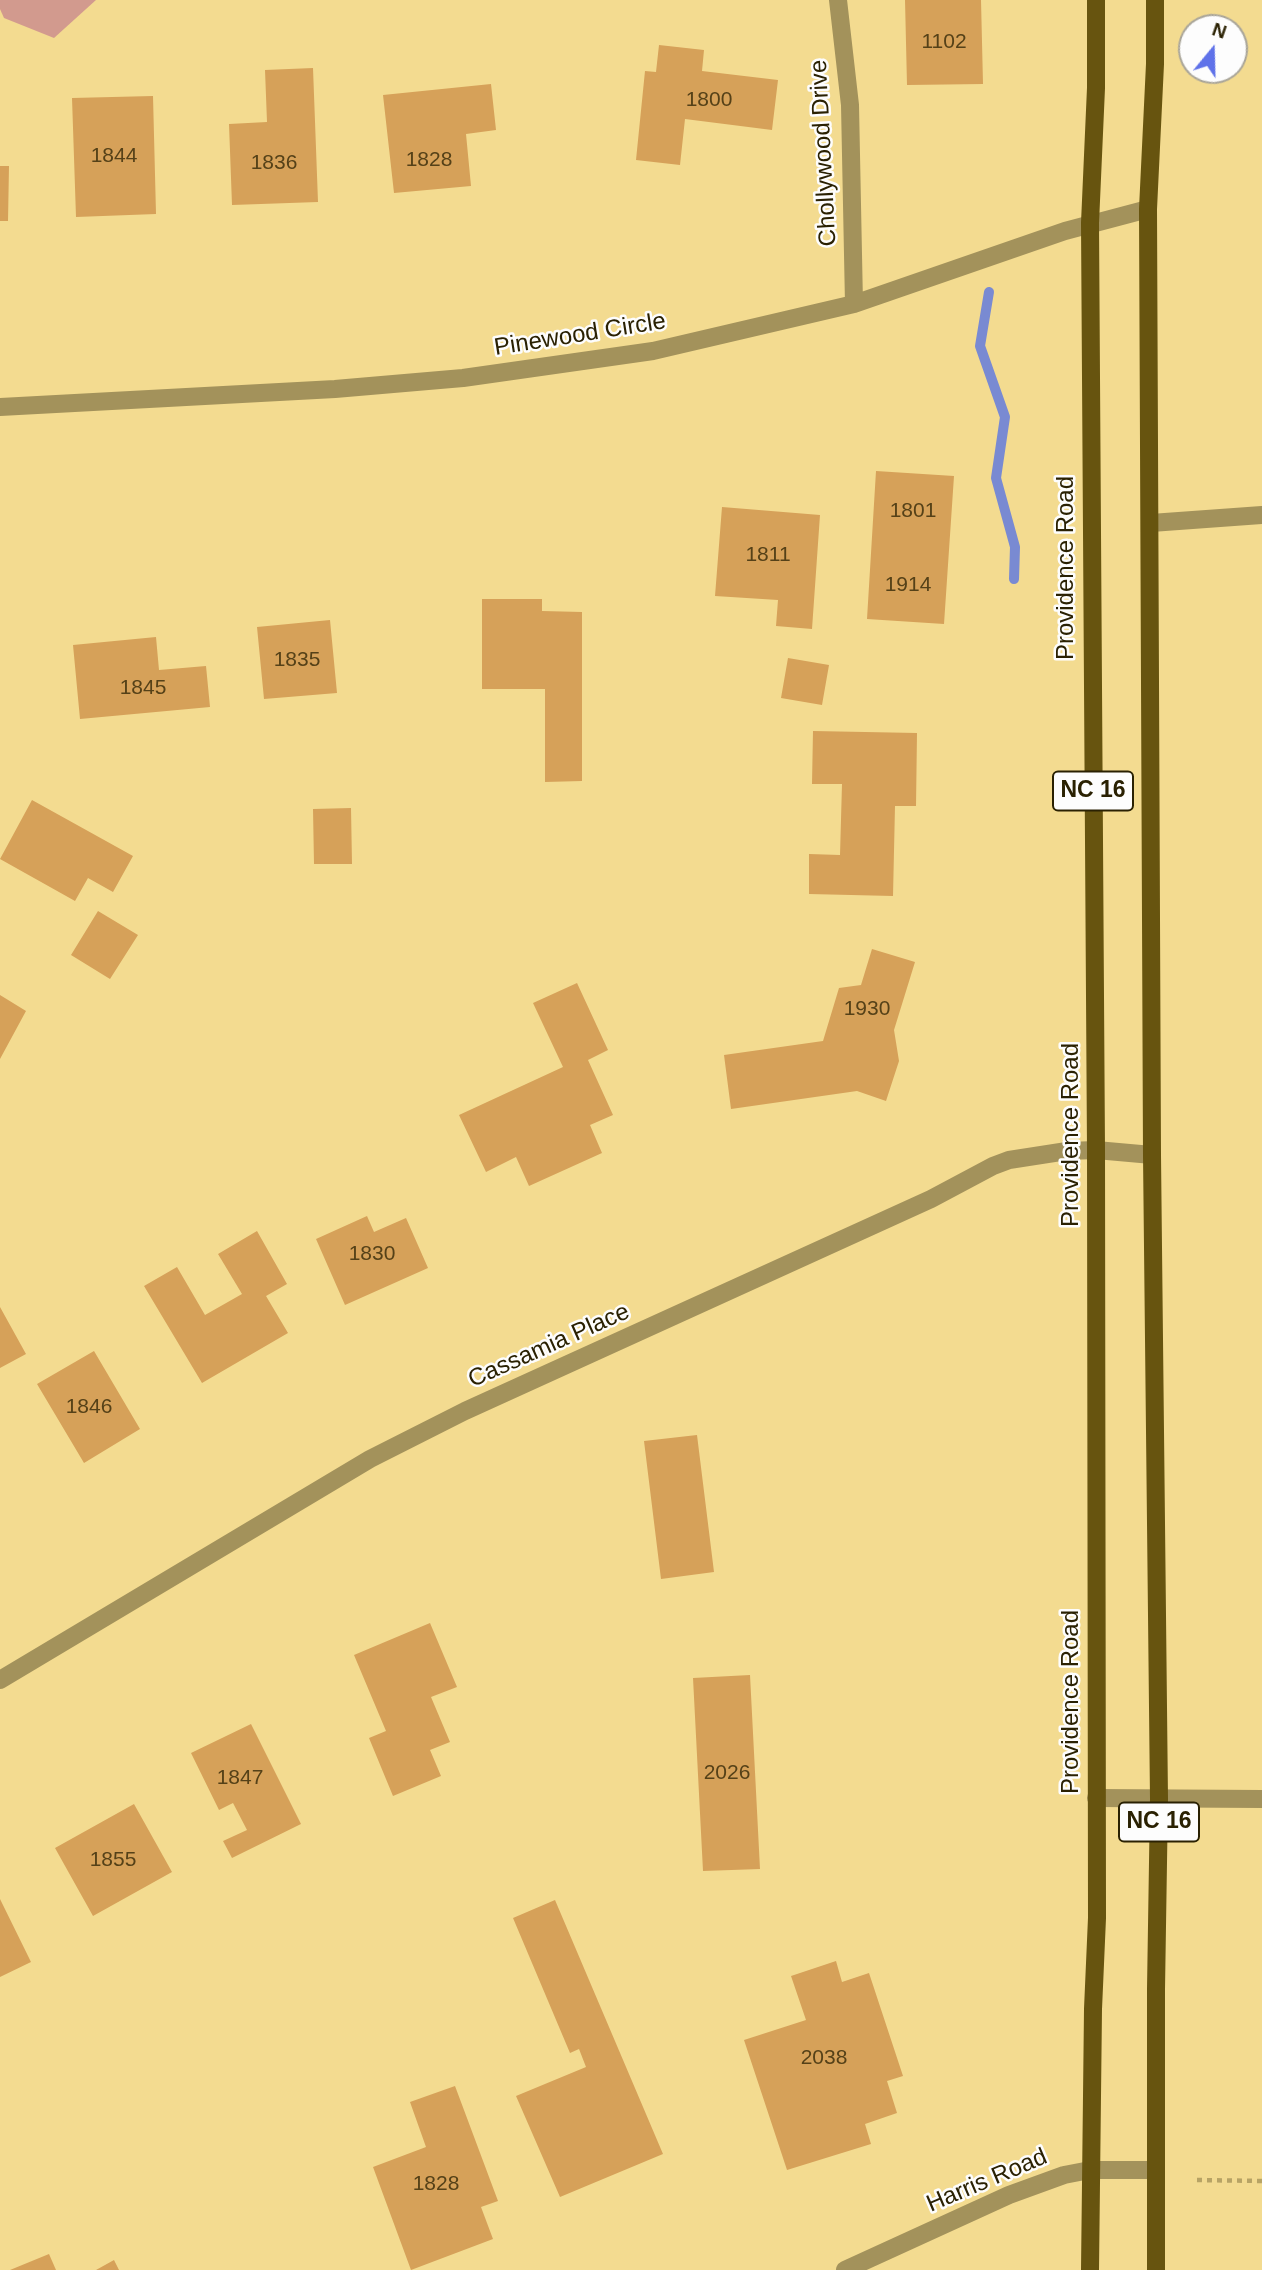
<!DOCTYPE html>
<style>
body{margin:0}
#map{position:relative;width:1262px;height:2270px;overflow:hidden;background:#f3db90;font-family:Helvetica,sans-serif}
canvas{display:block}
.north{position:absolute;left:1178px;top:14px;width:70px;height:70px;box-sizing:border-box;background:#fdfdfd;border:2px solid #a9a599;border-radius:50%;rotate:19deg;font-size:19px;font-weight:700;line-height:28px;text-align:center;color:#2a2102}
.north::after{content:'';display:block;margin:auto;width:24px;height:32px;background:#5f72e9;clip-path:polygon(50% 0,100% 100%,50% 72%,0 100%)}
</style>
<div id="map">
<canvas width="1262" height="2270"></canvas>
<div class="north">N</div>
</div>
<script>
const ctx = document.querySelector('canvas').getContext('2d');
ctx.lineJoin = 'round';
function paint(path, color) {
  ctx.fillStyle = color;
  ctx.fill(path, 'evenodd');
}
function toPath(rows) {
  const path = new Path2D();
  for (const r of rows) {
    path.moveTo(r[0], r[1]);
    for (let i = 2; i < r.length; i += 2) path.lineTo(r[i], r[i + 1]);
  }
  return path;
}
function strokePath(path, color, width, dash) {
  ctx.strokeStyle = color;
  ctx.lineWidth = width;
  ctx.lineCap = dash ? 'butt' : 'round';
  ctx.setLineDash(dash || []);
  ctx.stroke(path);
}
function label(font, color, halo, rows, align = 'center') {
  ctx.font = font + ' Helvetica,sans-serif';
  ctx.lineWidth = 5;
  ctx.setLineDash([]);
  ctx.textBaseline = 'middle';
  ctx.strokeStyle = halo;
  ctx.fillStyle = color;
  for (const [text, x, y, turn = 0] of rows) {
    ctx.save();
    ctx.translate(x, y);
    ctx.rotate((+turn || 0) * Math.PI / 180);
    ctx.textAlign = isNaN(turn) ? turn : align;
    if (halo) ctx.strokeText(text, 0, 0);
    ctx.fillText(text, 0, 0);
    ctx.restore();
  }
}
paint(toPath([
 [0,0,96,0,54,38,4,18,0,9]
]), '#d29a8e');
strokePath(toPath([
 [989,292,980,346,1005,417,996,478,1015,547,1014,579]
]), '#798ad2', 10);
paint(toPath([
 [905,0,981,0,983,84,907,85],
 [659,45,704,50,702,71,778,80,772,130,685,119,680,165,636,160,645,71,656,72],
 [313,68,318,202,232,205,229,124,267,122,265,70],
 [491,84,496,130,466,134,471,186,394,193,383,95],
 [153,96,156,214,76,217,72,98],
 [0,166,9,166,8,221,0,221],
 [876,471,954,476,944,624,867,619],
 [722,507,820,515,812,629,776,626,778,600,715,596],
 [482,599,542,599,542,611,582,612,582,781,545,782,545,689,482,689],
 [330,620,337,693,264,699,257,627],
 [156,637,159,670,206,666,210,707,80,719,73,645],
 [788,658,829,665,822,705,781,698],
 [813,731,917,733,916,806,895,806,893,896,809,894,809,854,840,855,842,784,812,784],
 [32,800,133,856,113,892,88,878,75,901,0,859],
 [351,808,352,864,314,864,313,809],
 [98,911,138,935,110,979,71,955],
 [872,949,915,962,894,1030,899,1061,886,1101,857,1091,731,1109,724,1055,823,1041,839,988,861,985],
 [577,983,608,1050,588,1060,613,1115,590,1125,602,1153,529,1186,516,1157,486,1172,459,1115,563,1067,533,1003],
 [0,995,26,1011,0,1059],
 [367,1216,374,1232,406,1218,428,1268,345,1305,316,1239],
 [257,1231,287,1284,266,1296,288,1333,202,1383,144,1286,177,1267,205,1315,242,1294,218,1254],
 [0,1307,26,1354,0,1368],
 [94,1351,140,1429,84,1463,37,1384],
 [697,1435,714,1572,661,1579,644,1441],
 [430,1623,457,1687,431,1697,450,1742,430,1750,441,1776,393,1796,369,1738,386,1731,354,1655],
 [750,1675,760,1869,703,1871,693,1678],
 [251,1724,301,1824,232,1858,223,1841,247,1830,233,1803,219,1810,191,1753],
 [134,1804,172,1872,93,1916,55,1848],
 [0,1899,31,1962,0,1977],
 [555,1900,663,2154,560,2197,516,2096,586,2067,579,2049,570,2053,513,1918],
 [836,1961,842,1982,869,1973,903,2076,887,2081,897,2113,865,2124,871,2144,787,2170,744,2040,806,2020,791,1976],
 [455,2086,498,2201,481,2207,493,2239,411,2270,373,2167,426,2147,410,2102],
 [49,2254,56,2270,10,2270],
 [114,2260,119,2270,96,2270]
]), '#d6a159');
strokePath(toPath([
 [1197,2180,1262,2181]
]), '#b7a365', 4.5, [5, 5]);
strokePath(toPath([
 [838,0,850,105,854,304],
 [0,407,335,389,463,378,653,351,854,304,1065,231,1148,209],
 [1151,523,1262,515],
 [0,1680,370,1459,465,1411,931,1199,993,1166,1009,1160,1067,1151,1096,1150,1152,1155],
 [1096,1798,1262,1799],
 [845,2270,1009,2195,1064,2175,1090,2170,1156,2170]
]), '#a3925b', 18);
strokePath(toPath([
 [1155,0,1155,64,1148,209,1152,1155,1159,1799,1156,1989,1156,2270],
 [1090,2270,1093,2009,1097,1918,1096,1150,1090,223,1096,88,1096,0]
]), '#67540f', 18);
label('21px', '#554118', null, [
 ["1102",944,42],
 ["1800",709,100],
 ["1844",114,156],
 ["1828",429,160],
 ["1836",274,163],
 ["1801",913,511],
 ["1811",768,555],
 ["1914",908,585],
 ["1835",297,660],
 ["1845",143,688],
 ["1930",867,1009],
 ["1830",372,1254],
 ["1846",89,1407],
 ["2026",727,1773],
 ["1847",240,1778],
 ["1855",113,1860],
 ["2038",824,2058],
 ["1828",436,2184]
]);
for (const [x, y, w] of [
 [1093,791,80],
 [1159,1822,80]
]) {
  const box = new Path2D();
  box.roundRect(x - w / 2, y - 19.5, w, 39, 5);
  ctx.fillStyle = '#fdfdfd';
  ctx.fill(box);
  strokePath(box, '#2a2102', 2);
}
label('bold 23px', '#2a2102', null, [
 ["NC 16",1093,791],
 ["NC 16",1159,1822]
]);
label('24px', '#2a2102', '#fdfdfd', [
 ["Chollywood Drive",824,153,-93],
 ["Pinewood Circle",580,335,-9],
 ["Providence Road",1066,568,-90],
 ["Providence Road",1071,1135,-90],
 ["Cassamia Place",549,1346,-24],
 ["Providence Road",1071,1702,-90],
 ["Harris Road",987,2181,-23]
]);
</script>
